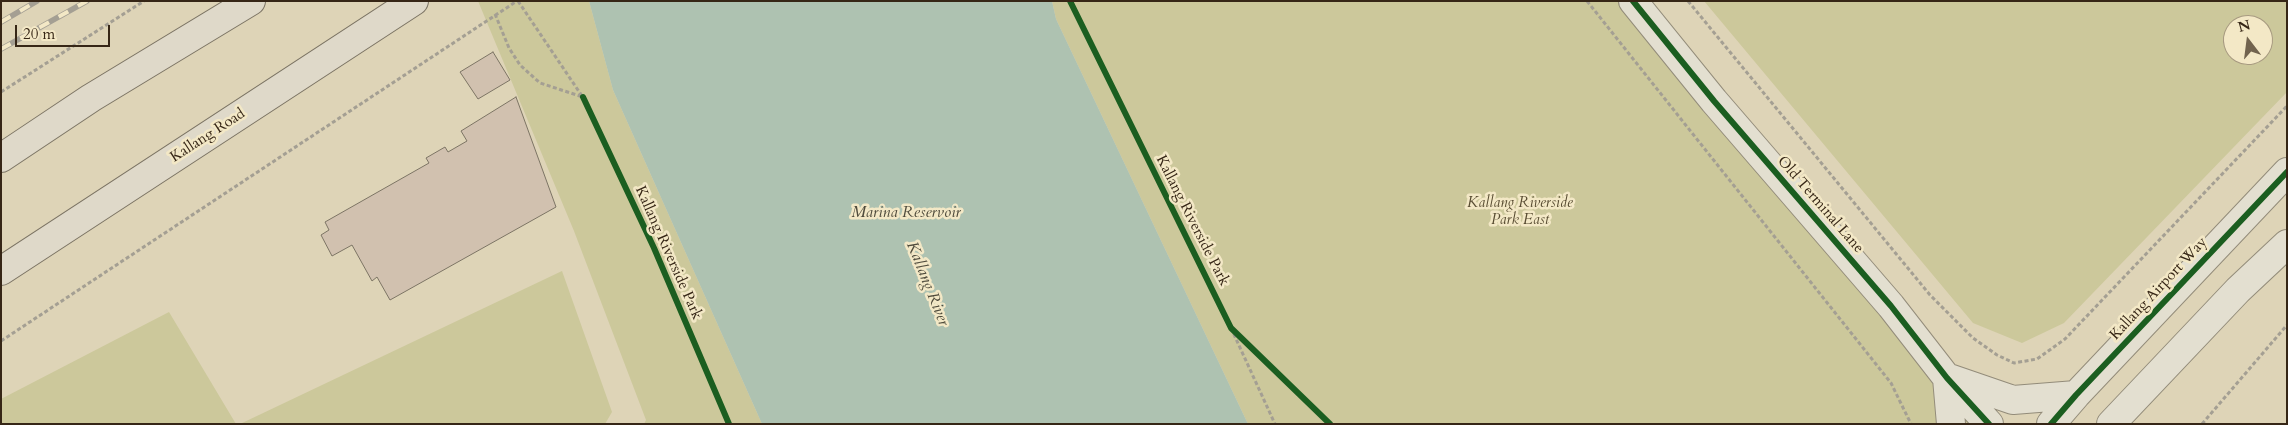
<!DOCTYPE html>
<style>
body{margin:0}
#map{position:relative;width:2288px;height:425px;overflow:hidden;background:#ded4b7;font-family:Cardo,serif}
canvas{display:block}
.frame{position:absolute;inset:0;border:2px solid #362616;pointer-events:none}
.north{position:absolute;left:2223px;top:15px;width:50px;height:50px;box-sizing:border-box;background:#f3e8c6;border:1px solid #a79a80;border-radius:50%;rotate:345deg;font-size:14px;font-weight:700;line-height:20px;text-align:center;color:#362616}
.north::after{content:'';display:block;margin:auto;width:18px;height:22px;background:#71634e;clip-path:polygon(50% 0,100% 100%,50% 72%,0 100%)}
.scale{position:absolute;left:15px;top:25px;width:95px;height:22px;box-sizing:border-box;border:2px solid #362616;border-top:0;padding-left:6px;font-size:15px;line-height:18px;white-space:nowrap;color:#362616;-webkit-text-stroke:4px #f3e8c6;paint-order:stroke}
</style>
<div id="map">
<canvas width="2288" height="425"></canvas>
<div class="frame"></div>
<div class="north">N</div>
<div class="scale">20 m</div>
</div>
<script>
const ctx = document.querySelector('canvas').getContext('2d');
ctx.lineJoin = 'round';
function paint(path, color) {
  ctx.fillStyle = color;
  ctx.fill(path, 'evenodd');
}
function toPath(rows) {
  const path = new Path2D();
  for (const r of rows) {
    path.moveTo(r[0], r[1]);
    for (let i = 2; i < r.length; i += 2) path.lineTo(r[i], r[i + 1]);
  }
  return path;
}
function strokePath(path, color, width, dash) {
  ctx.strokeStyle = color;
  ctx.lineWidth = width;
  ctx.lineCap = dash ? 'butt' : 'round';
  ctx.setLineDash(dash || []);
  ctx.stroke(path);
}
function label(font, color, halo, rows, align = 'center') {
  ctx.font = font + ' Cardo,serif';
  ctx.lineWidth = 5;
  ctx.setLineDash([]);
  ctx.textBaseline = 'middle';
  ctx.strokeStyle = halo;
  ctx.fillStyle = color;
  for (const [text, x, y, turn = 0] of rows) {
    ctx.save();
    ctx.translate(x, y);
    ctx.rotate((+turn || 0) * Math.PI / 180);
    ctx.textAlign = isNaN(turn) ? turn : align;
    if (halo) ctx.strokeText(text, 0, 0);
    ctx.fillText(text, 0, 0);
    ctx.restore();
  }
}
paint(toPath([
 [478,1,589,1,613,90,762,424,644,424,646,420,574,231],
 [1052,1,1637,1,1989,424,1248,424,1056,19],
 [1704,1,2287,1,2287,92,2064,323,2022,343,1973,323],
 [2233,25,2263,25,2263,55,2233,55],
 [562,271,612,412,605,424,240,424],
 [169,312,236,424,1,424,1,399]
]), '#ccc89b');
paint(toPath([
 [589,1,1052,1,1056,19,1248,424,762,424,613,90]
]), '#aec2b1');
const building = toPath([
 [493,52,510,80,478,99,460,72,493,52],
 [516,97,556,207,390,300,377,277,372,281,352,245,332,256,321,235,329,230,325,222,429,163,426,158,445,147,448,152,467,141,461,131,516,97]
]);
paint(building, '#d1c1af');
strokePath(building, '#7c7464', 1);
const tertiary = toPath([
 [1633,1,1714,101,1891,306,1947,378,1989,424],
 [1947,378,1951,424],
 [1949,378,2013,400,2076,395],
 [2051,424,2076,395,2287,172],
 [2111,424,2238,290,2287,244]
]);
const primary = toPath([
 [1,158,91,98,251,1],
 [1,271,414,1]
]);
strokePath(tertiary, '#938c7a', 30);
strokePath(primary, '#7c7464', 30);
strokePath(toPath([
 [518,1,582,96],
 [1587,1,1891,383,1911,424],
 [1688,1,1930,295,1973,338,1997,355,2014,363,2037,359,2065,339,2287,106],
 [495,14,509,48,520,65,540,83,583,97],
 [1,92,144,1],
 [1231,328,1275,424],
 [1,341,517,1],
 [2202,424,2287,325]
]), '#a49f93', 3, [4, 2.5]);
strokePath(tertiary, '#e3dfd0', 28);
strokePath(primary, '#dfd9c9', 28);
const rail = toPath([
 [1,22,37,1],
 [1,49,87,1]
]);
strokePath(rail, '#a49f93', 5.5);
strokePath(rail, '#f3e8c6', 4, [11]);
strokePath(toPath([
 [1070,1,1231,328,1330,424],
 [1633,1,1714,101,1891,306,1947,378,1989,424],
 [583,97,654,248,729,424],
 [2051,424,2076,395,2287,172]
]), '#1b5e20', 6);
label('15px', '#362616', '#f3e8c6', [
 ["Kallang Road",208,136,-33],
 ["Old Terminal Lane",1820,205,49],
 ["Kallang Riverside Park",1192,221,63],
 ["Kallang Riverside Park",668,253,66],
 ["Kallang Airport Way",2159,289,-47]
]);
label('italic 15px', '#584c32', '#f3e8c6', [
 ["Kallang Riverside",1520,204],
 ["Park East",1520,221]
]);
label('italic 16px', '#4f4b3c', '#f3e8c6', [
 ["Marina Reservoir",906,213],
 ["Kallang River",927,284,68]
]);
</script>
